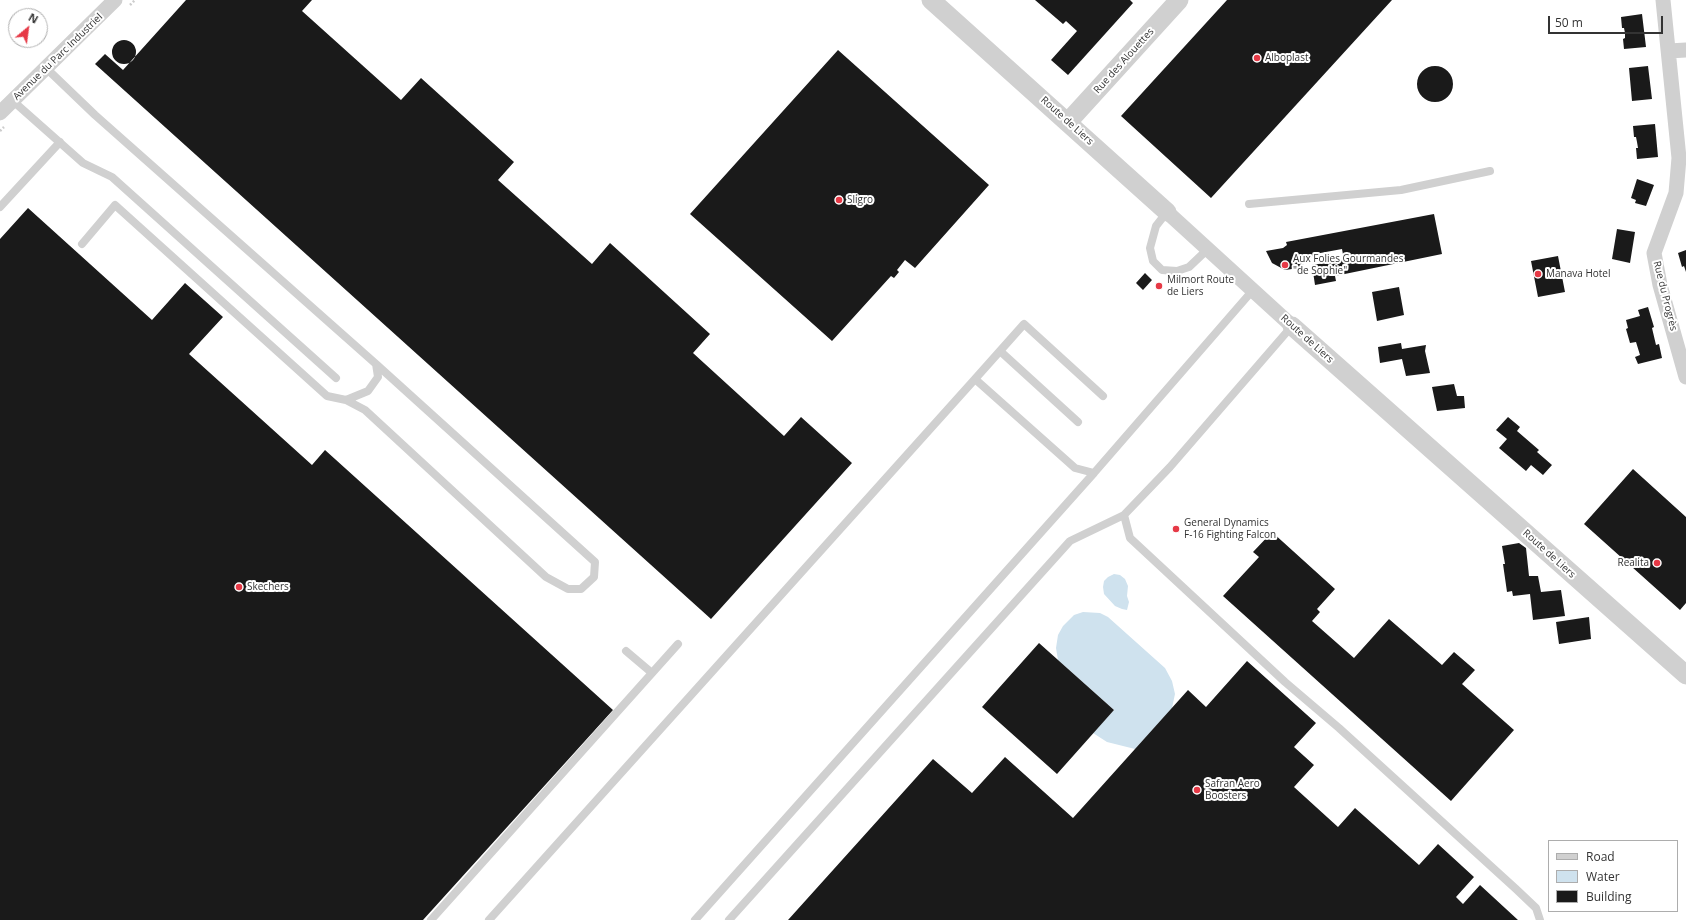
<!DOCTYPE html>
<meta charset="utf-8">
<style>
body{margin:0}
#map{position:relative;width:1686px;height:920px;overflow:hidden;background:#fff;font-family:"Open Sans",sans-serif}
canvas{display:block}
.legend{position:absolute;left:1548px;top:840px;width:130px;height:72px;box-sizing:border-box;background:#fff;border:1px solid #adadad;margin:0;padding:5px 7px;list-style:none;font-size:12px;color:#333}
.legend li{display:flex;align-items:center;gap:8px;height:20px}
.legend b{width:20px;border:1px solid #adadad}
.north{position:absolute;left:8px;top:8px;width:40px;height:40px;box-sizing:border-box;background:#fff;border:1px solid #adadad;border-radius:50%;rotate:29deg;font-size:11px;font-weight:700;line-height:16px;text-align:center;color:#333}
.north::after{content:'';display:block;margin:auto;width:14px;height:18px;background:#e63946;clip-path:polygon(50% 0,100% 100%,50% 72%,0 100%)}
.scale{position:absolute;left:1548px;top:16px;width:115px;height:18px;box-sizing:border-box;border:2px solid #333;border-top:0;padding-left:5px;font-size:12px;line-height:14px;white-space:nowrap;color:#333;-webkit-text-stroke:3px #fff;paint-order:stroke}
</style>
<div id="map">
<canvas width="1686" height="920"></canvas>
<ul class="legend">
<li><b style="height:5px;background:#d0d0d0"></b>Road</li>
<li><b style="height:11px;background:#cfe2ee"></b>Water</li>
<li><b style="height:11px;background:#1a1a1a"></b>Building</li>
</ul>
<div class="north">N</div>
<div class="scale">50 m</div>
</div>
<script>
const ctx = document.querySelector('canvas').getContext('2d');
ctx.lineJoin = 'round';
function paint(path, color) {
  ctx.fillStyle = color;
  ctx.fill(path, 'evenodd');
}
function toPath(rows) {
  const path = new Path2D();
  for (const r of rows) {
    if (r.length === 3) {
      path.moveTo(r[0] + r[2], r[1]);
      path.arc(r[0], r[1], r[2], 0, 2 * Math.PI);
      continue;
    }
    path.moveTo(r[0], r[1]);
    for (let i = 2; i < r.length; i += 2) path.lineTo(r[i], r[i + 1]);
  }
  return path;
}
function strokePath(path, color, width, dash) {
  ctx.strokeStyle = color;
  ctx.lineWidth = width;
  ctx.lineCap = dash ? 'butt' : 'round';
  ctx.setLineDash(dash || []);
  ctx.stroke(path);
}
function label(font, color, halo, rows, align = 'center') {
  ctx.font = font + ' "Open Sans",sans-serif';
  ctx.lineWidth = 4;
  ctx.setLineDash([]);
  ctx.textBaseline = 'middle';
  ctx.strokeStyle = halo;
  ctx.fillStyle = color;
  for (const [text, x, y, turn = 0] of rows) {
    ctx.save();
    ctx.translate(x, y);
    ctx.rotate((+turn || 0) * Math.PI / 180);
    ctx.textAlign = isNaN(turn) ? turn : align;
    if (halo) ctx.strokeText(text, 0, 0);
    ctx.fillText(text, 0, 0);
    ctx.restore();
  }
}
paint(toPath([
 [1114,574,1120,575,1125,579,1128,586,1127,596,1129,602,1127,610,1122,609,1115,606,1104,594,1103,587,1104,581,1108,577],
 [1083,612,1100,613,1108,617,1165,668,1172,681,1175,694,1172,708,1135,749,1107,742,1093,733,1114,710,1058,660,1056,648,1058,635,1063,626,1074,615]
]), '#cfe2ee');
paint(toPath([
 [186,0,312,0,302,11,401,100,421,78,514,162,498,180,592,264,610,243,710,334,693,353,784,436,801,417,852,463,711,619,95,64,105,54,123,70],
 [1035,0,1130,0,1133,3,1068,75,1051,60,1077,31,1066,21,1063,24],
 [1227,0,1392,0,1211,198,1121,116],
 [1642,14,1646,47,1624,49,1623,39,1625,38,1625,33,1624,28,1622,28,1621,17],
 [124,52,12],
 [838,50,989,185,915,268,905,260,897,270,899,272,894,278,891,276,832,341,690,214],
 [1435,84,18],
 [1648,66,1652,99,1632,101,1629,68],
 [1655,124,1658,157,1637,159,1636,148,1638,148,1637,142,1636,137,1634,137,1633,126],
 [1637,179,1654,185,1646,206,1635,203,1636,200,1631,198],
 [28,208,152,320,185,283,223,317,189,354,312,465,325,450,613,710,423,920,0,920,0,239],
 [1434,214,1442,254,1335,276,1336,281,1315,285,1312,265,1344,260,1342,249,1315,254,1299,268,1285,270,1272,263,1266,251,1283,248,1287,245,1286,242],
 [1617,229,1635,232,1630,263,1612,259],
 [1686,250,1686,272,1684,266,1682,267,1678,253],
 [1558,256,1565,292,1538,297,1531,261],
 [1145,273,1152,280,1143,290,1136,283],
 [1399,287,1404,315,1377,321,1372,292],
 [1648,307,1654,327,1652,328,1656,345,1659,344,1662,358,1638,364,1635,357,1640,355,1636,342,1630,343,1626,329,1628,328,1626,320,1640,316,1638,310],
 [1401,343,1402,349,1426,345,1425,351,1430,373,1406,376,1402,359,1380,363,1378,347],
 [1454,384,1457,396,1464,396,1465,408,1437,411,1432,387],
 [1508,417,1520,427,1517,431,1539,450,1537,452,1552,465,1543,475,1531,465,1526,471,1499,448,1507,439,1496,430],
 [1633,469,1686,517,1686,603,1680,610,1584,524],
 [1272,532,1335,589,1317,609,1320,612,1312,621,1354,658,1389,619,1442,665,1454,652,1475,670,1462,684,1514,730,1451,801,1223,596,1259,557,1253,552],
 [1519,543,1526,548,1529,576,1538,576,1541,592,1561,590,1565,616,1533,620,1530,594,1513,596,1512,591,1507,592,1503,564,1505,564,1502,546],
 [1589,617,1591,639,1559,644,1556,622],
 [1039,643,1114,710,1057,774,982,707],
 [1247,661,1316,723,1294,747,1314,765,1294,787,1338,827,1355,808,1419,865,1438,844,1474,877,1456,897,1463,904,1480,885,1518,920,788,920,933,759,972,793,1005,757,1073,818,1188,690,1206,707]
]), '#1a1a1a');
strokePath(toPath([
 [130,5,135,0],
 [0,131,4,127]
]), '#cdcdcd', 2.5, [2, 2]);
strokePath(toPath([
 [46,68,95,115,376,364,378,377,368,391,346,400,327,396,115,205,82,244],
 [13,101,83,163,112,177,336,378],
 [1249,204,1401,190,1490,171],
 [0,207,60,142],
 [1167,212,1156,226,1150,248,1153,261,1162,270,1177,271,1189,267,1208,249],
 [1000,351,1078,422],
 [1103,396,1024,324,975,379,1075,468,1094,473,1253,290],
 [346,400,365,410,546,577,568,589,581,589,594,577,595,562,376,364],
 [1124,515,1130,538,1285,682,1339,728,1516,889,1536,908,1540,920],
 [626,651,652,673],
 [431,920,678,644],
 [489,920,975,379],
 [695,920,1094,473],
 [729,920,1070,541,1124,515,1170,467,1292,326]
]), '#d0d0d0', 8);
strokePath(toPath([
 [1663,0,1679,158,1676,193,1654,253,1660,285,1686,377],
 [1669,51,1686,50],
 [0,113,115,0],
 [1167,212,1292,326]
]), '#d0d0d0', 15);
strokePath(toPath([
 [931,0,1167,212],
 [1068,122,1179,0],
 [1292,326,1686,675]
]), '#d0d0d0', 19);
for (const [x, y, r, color] of [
 [1257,58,4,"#e63946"],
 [839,200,4,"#e63946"],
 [1285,265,4,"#e63946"],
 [1538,274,4,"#e63946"],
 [1159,286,4,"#e63946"],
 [1176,529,4,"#e63946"],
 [1657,563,4,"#e63946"],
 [239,587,4,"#e63946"],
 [1197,790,4,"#e63946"]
]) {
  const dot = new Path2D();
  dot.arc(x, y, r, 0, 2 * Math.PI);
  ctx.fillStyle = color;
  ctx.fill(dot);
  strokePath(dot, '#fff', 1.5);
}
label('10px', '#333', '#fff', [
 ["Avenue du Parc Industriel",58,57,-44],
 ["Rue des Alouettes",1124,61,-48],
 ["Route de Liers",1067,121,42],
 ["Rue du Progrès",1665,296,76],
 ["Route de Liers",1307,339,42],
 ["Route de Liers",1549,554,42]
]);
label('10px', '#333', '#fff', [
 ["Alboplast",1265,58],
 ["Sligro",847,200],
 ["Aux Folies Gourmandes",1293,259],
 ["\"de Sophie\"",1293,271],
 ["Manava Hotel",1546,274],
 ["Milmort Route",1167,280],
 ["de Liers",1167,292],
 ["General Dynamics",1184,523],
 ["F-16 Fighting Falcon",1184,535],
 ["Realita",1649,563,"right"],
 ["Skechers",247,587],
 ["Safran Aero",1205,784],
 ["Boosters",1205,796]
], 'left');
</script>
